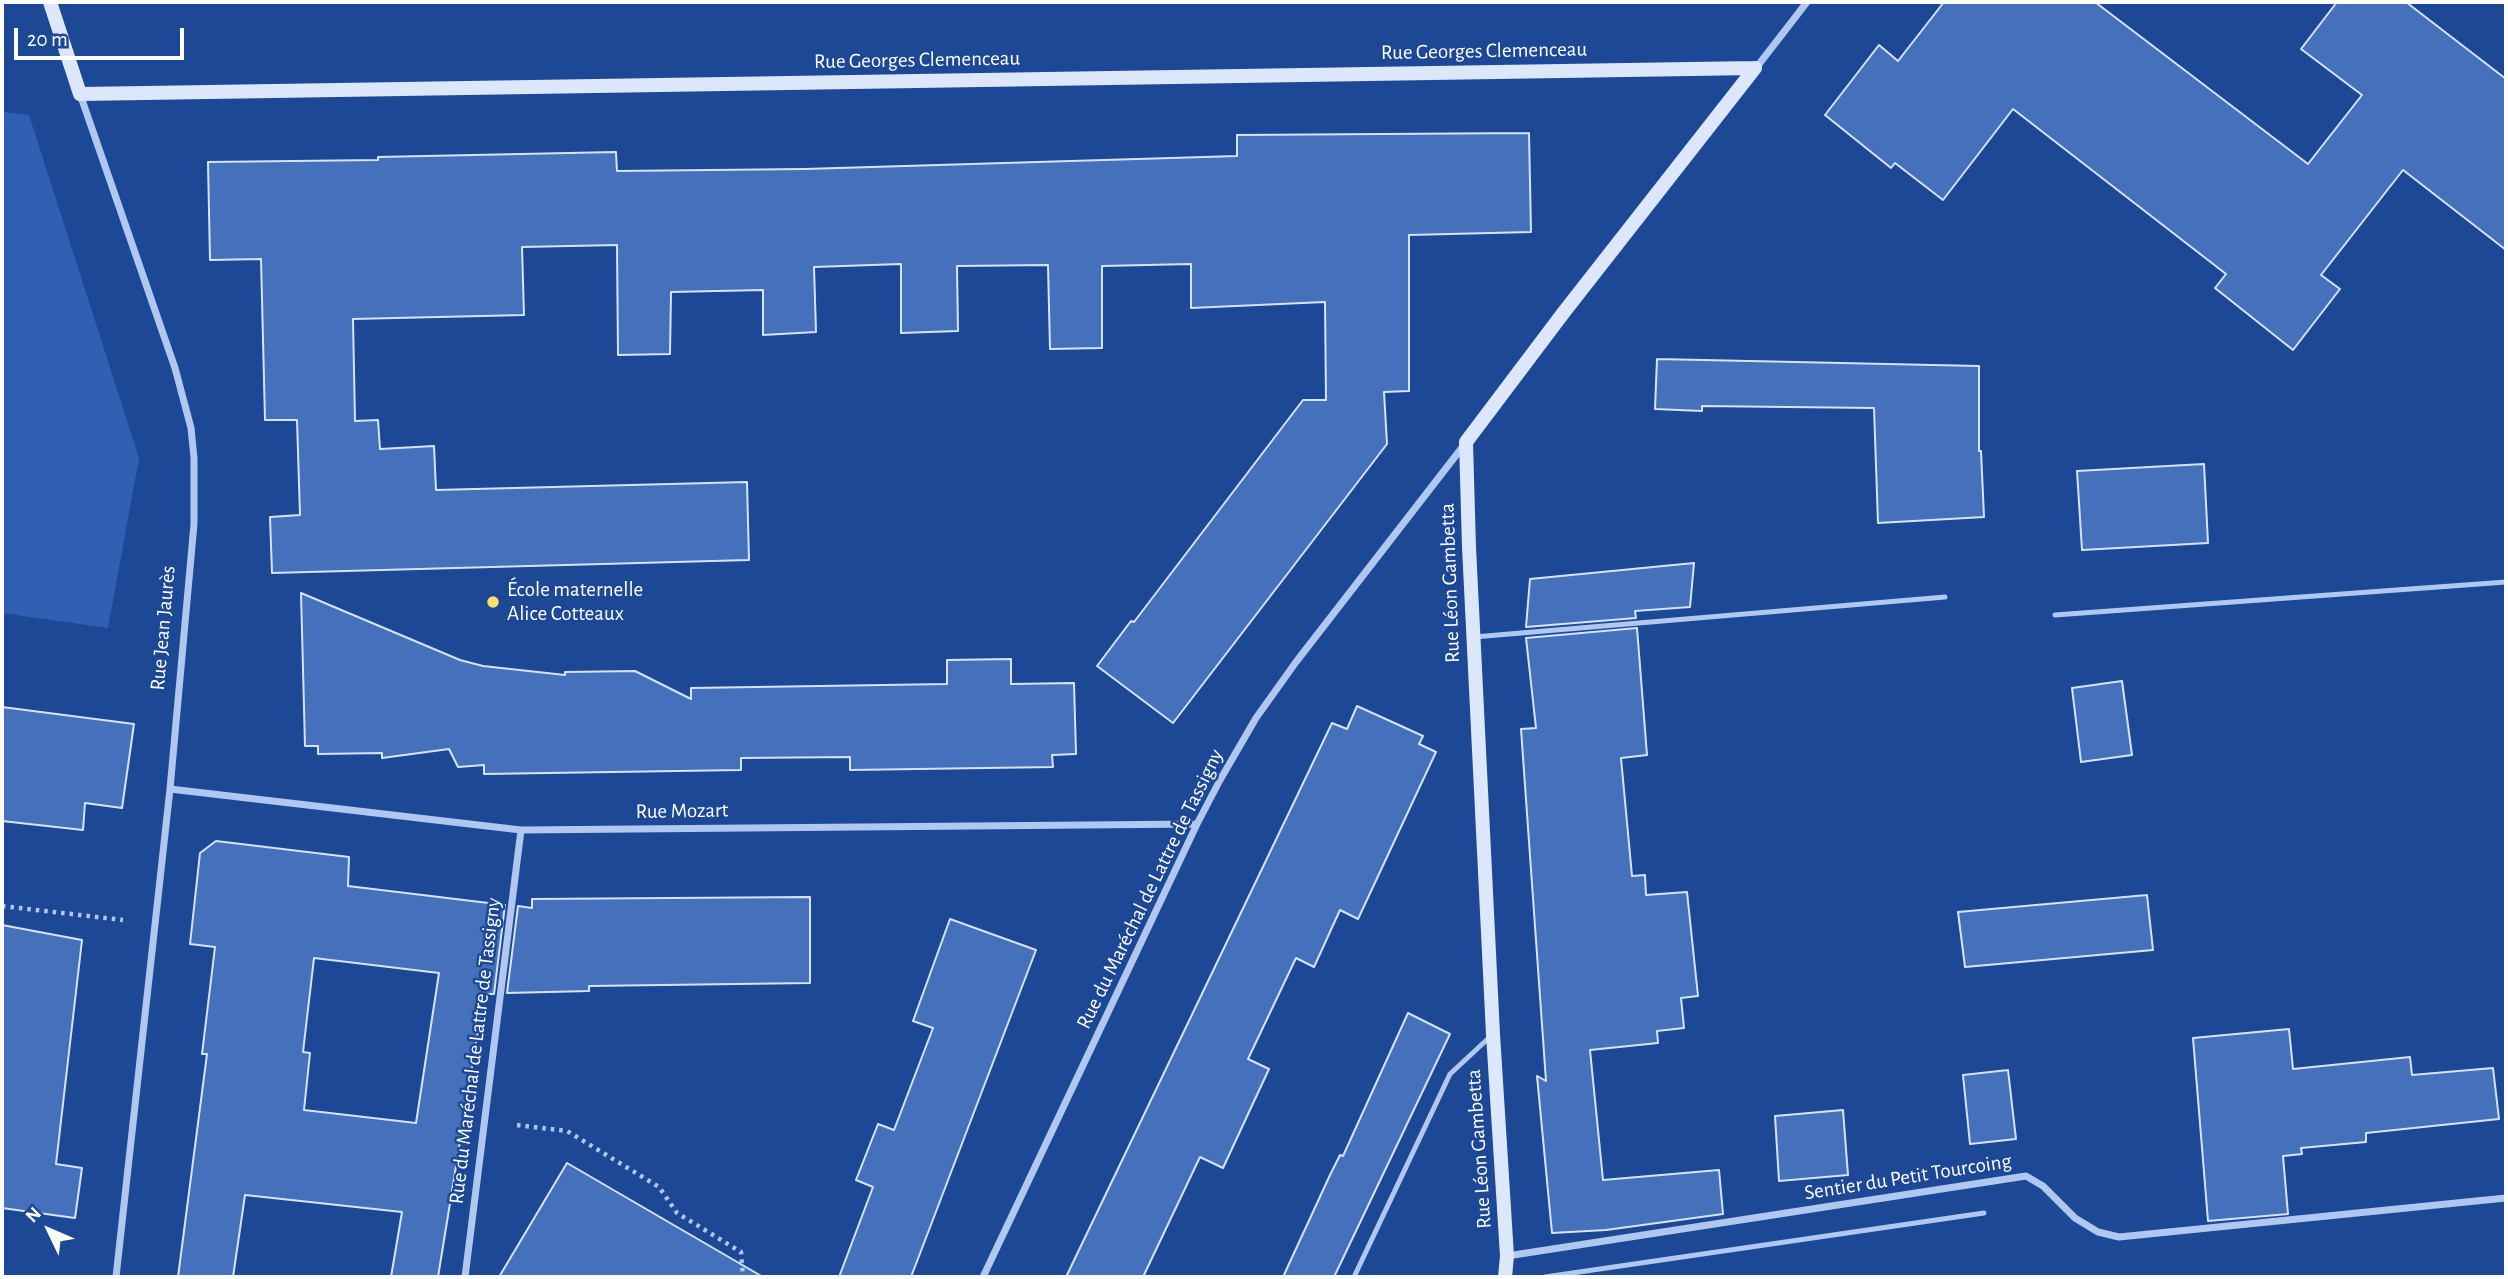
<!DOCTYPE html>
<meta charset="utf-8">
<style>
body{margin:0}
#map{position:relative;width:2508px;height:1279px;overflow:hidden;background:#1d4895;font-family:"Alegreya Sans",sans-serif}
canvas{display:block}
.frame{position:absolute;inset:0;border:4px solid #fff;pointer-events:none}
.north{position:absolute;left:14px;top:1195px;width:70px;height:70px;-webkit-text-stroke:5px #1d4895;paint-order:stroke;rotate:314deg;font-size:19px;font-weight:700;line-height:28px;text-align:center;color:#fff}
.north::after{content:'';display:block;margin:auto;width:24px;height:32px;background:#fff;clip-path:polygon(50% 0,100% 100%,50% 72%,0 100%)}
.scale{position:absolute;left:14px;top:28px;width:170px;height:32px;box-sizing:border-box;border:4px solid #fff;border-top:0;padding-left:9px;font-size:21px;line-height:24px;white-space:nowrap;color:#fff;-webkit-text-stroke:5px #1d4895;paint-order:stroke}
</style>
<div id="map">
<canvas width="2508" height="1279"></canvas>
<div class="frame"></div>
<div class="north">N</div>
<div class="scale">20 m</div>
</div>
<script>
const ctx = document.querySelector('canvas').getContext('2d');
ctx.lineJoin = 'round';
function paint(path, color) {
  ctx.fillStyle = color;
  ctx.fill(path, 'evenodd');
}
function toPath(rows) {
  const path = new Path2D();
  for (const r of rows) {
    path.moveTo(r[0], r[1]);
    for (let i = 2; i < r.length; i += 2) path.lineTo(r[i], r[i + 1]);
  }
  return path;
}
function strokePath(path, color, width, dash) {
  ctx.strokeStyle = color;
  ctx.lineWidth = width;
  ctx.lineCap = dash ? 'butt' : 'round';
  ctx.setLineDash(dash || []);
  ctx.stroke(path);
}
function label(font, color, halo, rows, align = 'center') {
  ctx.font = font + ' "Alegreya Sans",sans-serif';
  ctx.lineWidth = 5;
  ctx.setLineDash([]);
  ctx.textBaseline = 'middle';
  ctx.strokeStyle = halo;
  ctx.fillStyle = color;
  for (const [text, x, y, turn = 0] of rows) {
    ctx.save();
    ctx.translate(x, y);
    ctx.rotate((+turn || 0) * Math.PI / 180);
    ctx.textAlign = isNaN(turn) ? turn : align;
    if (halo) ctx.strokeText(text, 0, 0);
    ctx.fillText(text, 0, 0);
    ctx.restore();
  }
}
paint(toPath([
 [2,112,29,115,139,458,108,628,2,613]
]), '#3160b3');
const building = toPath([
 [1944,2,2095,2,2308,164,2362,95,2301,49,2337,2,2406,2,2506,79,2506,250,2403,170,2321,275,2340,289,2293,350,2215,288,2226,274,2013,109,1943,200,1895,163,1891,168,1825,115,1879,45,1898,61,1944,2],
 [1529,133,1531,232,1409,235,1409,391,1384,392,1387,444,1173,723,1097,666,1131,621,1134,622,1303,400,1326,400,1325,302,1191,308,1191,264,1102,266,1102,348,1050,349,1048,265,957,266,958,331,901,333,901,264,814,267,816,332,763,335,763,290,671,292,670,354,618,355,617,245,522,247,524,315,353,319,355,421,378,420,380,449,434,446,436,490,747,482,749,560,272,573,270,517,300,515,297,420,265,420,261,259,210,260,208,162,378,160,378,157,616,152,617,171,805,169,1237,156,1237,135,1529,133],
 [1657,359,1979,366,1979,451,1981,451,1984,517,1878,523,1874,408,1702,406,1702,411,1655,409,1657,359],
 [2204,464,2208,543,2082,550,2077,471,2204,464],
 [1694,563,1690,607,1635,611,1636,618,1526,627,1530,579,1694,563],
 [301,593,460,660,483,666,565,675,565,672,635,671,691,699,691,688,947,684,947,660,1011,659,1011,684,1074,683,1076,754,1052,755,1053,767,850,770,850,757,741,758,741,770,484,774,484,765,458,767,449,749,382,758,382,753,318,754,318,746,305,746,301,593],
 [1637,628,1647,755,1621,758,1632,876,1645,875,1646,895,1687,892,1698,996,1681,998,1684,1028,1657,1031,1658,1043,1590,1050,1603,1180,1719,1170,1723,1214,1606,1230,1552,1233,1537,1076,1546,1081,1521,729,1536,728,1526,638,1637,628],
 [2122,681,2132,755,2081,762,2072,688,2122,681],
 [1357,706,1423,736,1419,744,1436,752,1358,919,1340,910,1314,967,1296,958,1248,1059,1269,1069,1223,1168,1200,1157,1143,1277,1066,1277,1332,723,1347,729,1357,706],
 [2,707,134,724,122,808,85,803,83,830,2,821,2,707],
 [216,841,349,857,348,886,505,905,494,994,484,994,438,1277,391,1277,402,1212,245,1195,233,1277,178,1277,207,1054,202,1054,215,947,190,944,200,853,216,841],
 [314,958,439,973,416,1123,304,1110,310,1053,303,1052,314,958],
 [2147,895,2153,950,1965,967,1958,912,2147,895],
 [810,897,810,983,589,986,589,991,507,993,518,906,532,908,532,899,810,897],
 [950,919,1036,950,911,1277,839,1277,873,1187,856,1180,878,1124,894,1130,933,1028,913,1021,950,919],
 [2,925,82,940,56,1164,82,1168,75,1218,2,1208,2,925],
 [1408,1013,1450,1034,1334,1277,1283,1277,1330,1175,1340,1155,1343,1156,1408,1013],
 [2289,1029,2293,1069,2410,1057,2412,1075,2493,1068,2499,1119,2366,1133,2366,1142,2301,1148,2302,1154,2283,1156,2288,1214,2208,1221,2193,1038,2289,1029],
 [2008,1070,2016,1139,1970,1144,1963,1075,2008,1070],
 [1843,1110,1848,1175,1779,1181,1775,1116,1843,1110],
 [567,1163,763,1277,499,1277,567,1163]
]);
paint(building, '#4570bb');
strokePath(building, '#d6e4fb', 2);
strokePath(toPath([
 [2,906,123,920],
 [517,1125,567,1131,659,1187,677,1213,741,1252,743,1277]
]), '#b0c7ef', 4.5, [3.5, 5]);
strokePath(toPath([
 [2055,615,2506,582],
 [1474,637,1945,597],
 [1354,1277,1450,1074,1491,1036],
 [1545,1277,1984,1213]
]), '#b0c7ef', 5);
strokePath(toPath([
 [1756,68,1807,2],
 [80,94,175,368,191,428,194,458,194,524,170,789,116,1277],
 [170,789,521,830,1197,824],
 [1507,1256,2026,1176,2043,1186,2075,1218,2098,1232,2119,1237,2506,1198],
 [465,1277,521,830],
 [983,1277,1197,824,1220,780,1256,718,1296,662,1464,445]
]), '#b0c7ef', 7);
strokePath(toPath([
 [50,2,80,94,1755,68],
 [1505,1277,1507,1256,1493,1034,1469,547,1466,442,1564,312,1755,68]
]), '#dde7fb', 14);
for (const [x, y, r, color] of [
 [493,602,7,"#fee06e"]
]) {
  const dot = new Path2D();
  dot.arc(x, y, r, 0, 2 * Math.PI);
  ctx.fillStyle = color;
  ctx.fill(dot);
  strokePath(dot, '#1d4895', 2.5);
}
label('21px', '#fff', '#1d4895', [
 ["Rue Georges Clemenceau",1484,51,-1],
 ["Rue Georges Clemenceau",917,60,-1],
 ["Rue Léon Gambetta",1450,583,-92],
 ["Rue Jean Jaurès",163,628,-85],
 ["Rue Mozart",682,811,-1],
 ["Rue du Maréchal de Lattre de Tassigny",1150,889,-64],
 ["Rue du Maréchal de Lattre de Tassigny",475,1051,-83],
 ["Rue Léon Gambetta",1479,1149,-94],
 ["Sentier du Petit Tourcoing",1908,1177,-9]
]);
label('21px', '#fff', '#1d4895', [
 ["École maternelle",507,590],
 ["Alice Cotteaux",507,614]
], 'left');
</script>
